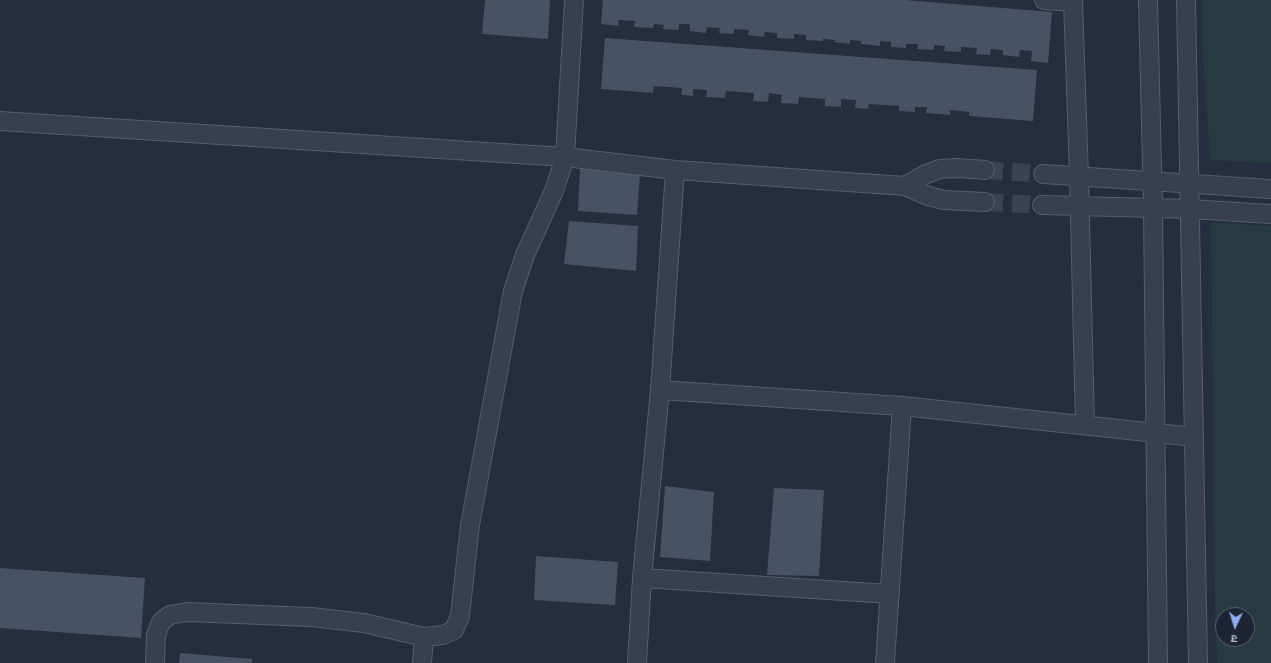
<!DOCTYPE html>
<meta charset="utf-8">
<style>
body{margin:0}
#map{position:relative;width:1271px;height:663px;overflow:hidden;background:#252d3e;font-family:"Varela Round","Noto Sans Devanagari",sans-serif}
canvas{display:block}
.north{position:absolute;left:1215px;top:607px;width:40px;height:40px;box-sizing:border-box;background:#1e2433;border:1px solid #5a606f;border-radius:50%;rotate:184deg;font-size:11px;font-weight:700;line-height:16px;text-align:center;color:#b5bbc9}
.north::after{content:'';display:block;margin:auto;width:14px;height:18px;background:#8daaf6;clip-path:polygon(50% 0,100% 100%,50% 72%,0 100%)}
</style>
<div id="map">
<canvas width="1271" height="663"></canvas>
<div class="north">उ</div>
</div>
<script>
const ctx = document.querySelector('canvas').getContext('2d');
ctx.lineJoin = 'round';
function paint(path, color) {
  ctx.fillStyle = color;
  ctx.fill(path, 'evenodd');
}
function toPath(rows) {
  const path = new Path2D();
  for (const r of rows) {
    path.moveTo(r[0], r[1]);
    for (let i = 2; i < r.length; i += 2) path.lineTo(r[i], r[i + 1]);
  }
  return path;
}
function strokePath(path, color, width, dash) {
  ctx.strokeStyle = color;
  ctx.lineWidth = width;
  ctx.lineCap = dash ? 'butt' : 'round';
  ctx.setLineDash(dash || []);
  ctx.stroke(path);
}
paint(toPath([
 [1202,0,1271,0,1271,163,1210,160,1202,41],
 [1211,222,1271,226,1271,663,1217,663,1215,612],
 [1223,615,1247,615,1247,639,1223,639]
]), '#273a3f');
paint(toPath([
 [485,0,550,0,548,39,482,34],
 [603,0,905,0,1052,12,1048,63,1031,61,1032,51,1020,50,1019,57,1003,55,1003,50,991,49,990,55,976,54,977,48,961,47,961,52,944,51,945,46,934,45,934,50,917,49,918,44,906,44,906,48,891,47,891,42,880,41,880,46,861,44,861,41,850,40,850,44,834,42,835,40,823,39,823,41,806,40,806,35,794,34,794,39,777,38,777,33,765,32,764,37,748,35,749,30,734,29,734,34,719,33,720,28,707,27,706,33,690,31,690,24,679,24,679,30,663,29,664,25,654,24,653,28,634,27,635,21,619,20,618,26,601,24],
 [605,38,1037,70,1033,121,969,116,969,112,950,110,950,115,926,113,927,107,915,107,915,112,899,111,899,106,869,104,868,109,855,108,856,100,841,99,841,107,825,106,825,99,799,97,798,104,781,103,782,95,769,93,768,102,753,101,754,93,726,91,725,98,706,97,707,90,693,89,693,96,682,95,682,88,654,86,653,93,601,89],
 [580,169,640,173,637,215,578,211],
 [569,221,638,226,636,271,564,264],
 [665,486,714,492,710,561,660,557],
 [774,488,824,490,819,576,767,575],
 [536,556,618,562,615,605,534,600],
 [0,568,145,578,141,638,0,628],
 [180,653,252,659,252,663,179,663]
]), '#495165');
strokePath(toPath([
 [985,170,1043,174],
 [985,202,1042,205]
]), '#3b4253', 18, [18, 9]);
const minor = toPath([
 [1044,0,1073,2],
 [1073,0,1079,177,1085,425],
 [1148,0,1153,208,1158,663],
 [1186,0,1198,663],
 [0,121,565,157,675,170,905,186,928,196,944,200,985,202],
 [1043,174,1271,189],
 [905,186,926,174,940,169,957,168,985,170],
 [1042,205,1190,209,1271,214],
 [660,390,902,406,1194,437],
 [642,578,890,594],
 [155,663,156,635,161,622,170,615,187,612,311,617,364,623,424,637,443,635,454,630,460,616,470,525,513,291,525,255,554,191,565,157,574,0],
 [422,663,424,637],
 [637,663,642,578,660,390,675,170],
 [885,663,902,406]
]);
strokePath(minor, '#575d6c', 20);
strokePath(minor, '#393f4e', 18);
</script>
